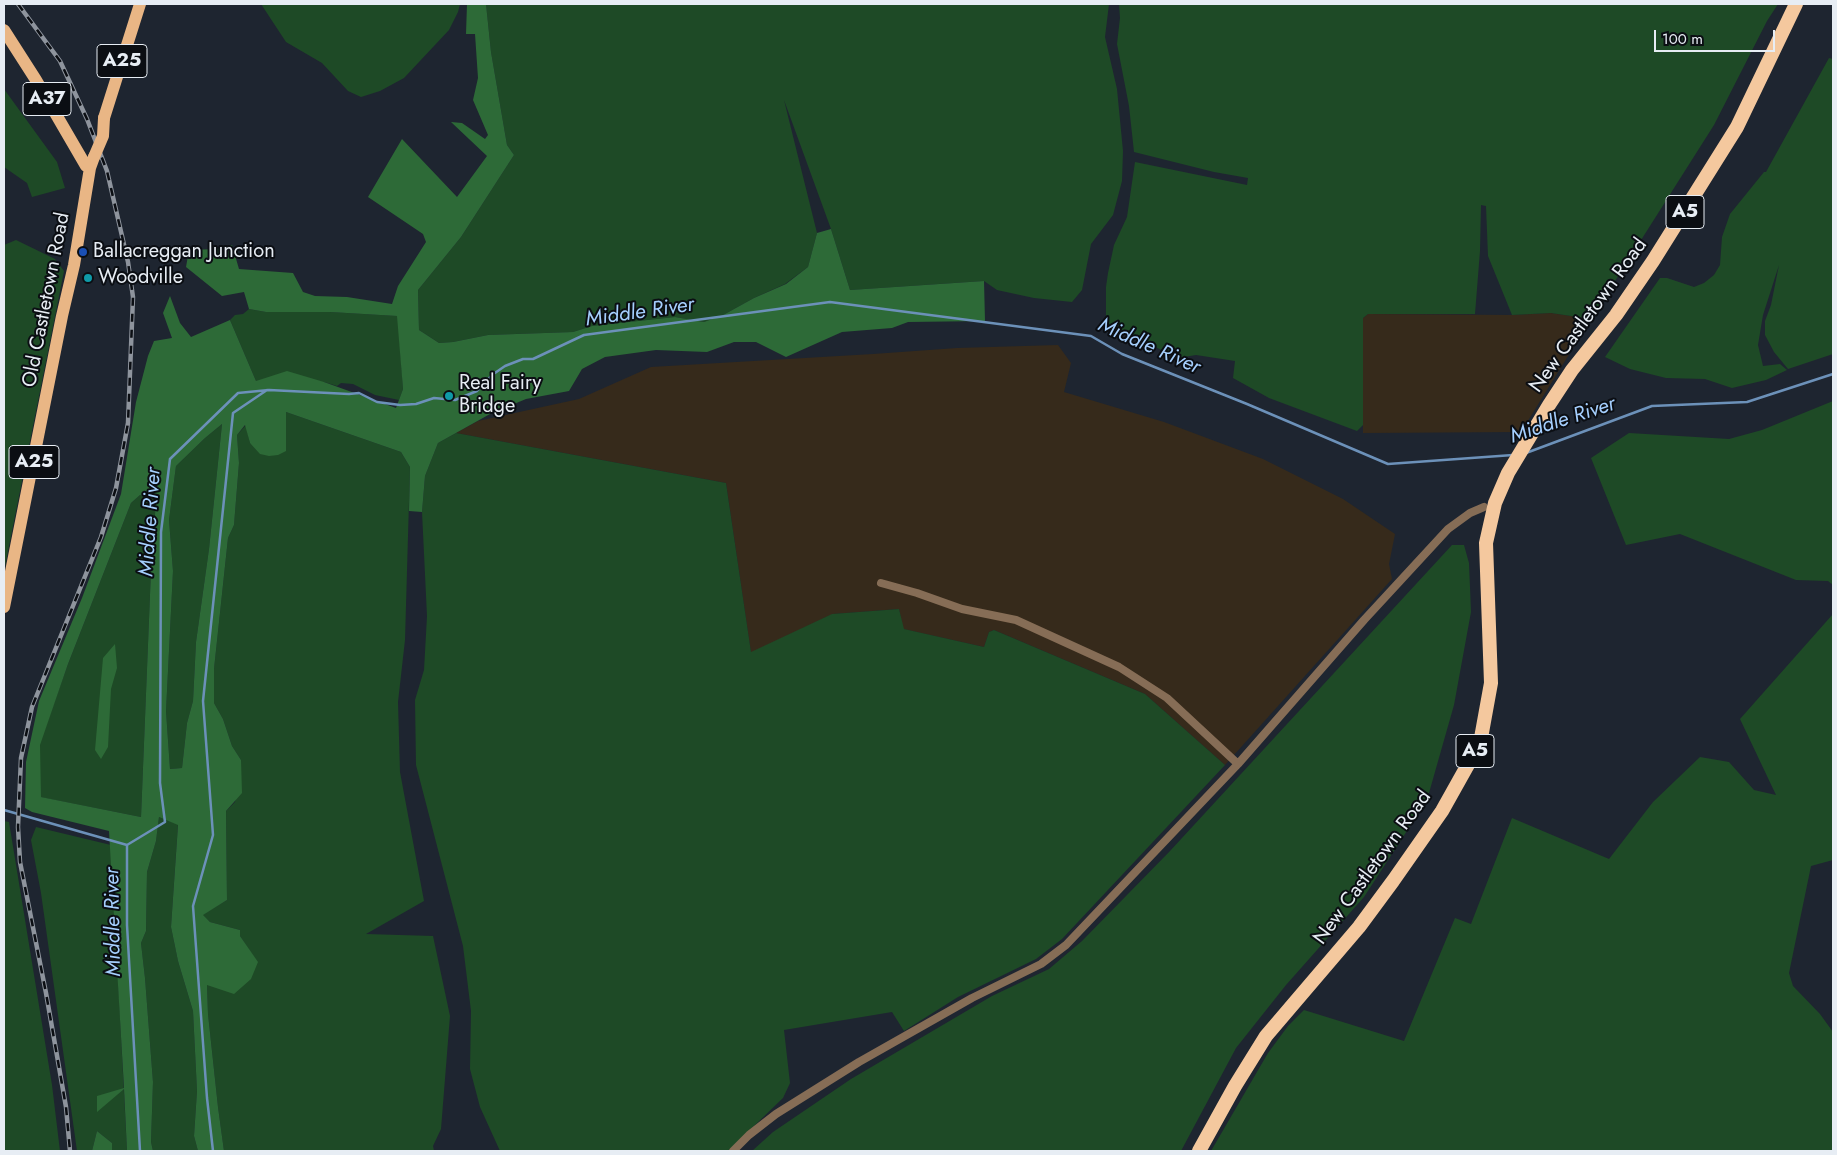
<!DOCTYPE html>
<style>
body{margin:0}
#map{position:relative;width:1837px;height:1155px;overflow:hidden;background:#1e2530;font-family:Jost,sans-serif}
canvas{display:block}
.frame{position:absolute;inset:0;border:5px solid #e7edf4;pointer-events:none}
.scale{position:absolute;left:1654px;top:30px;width:121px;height:22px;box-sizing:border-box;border:2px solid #e7edf4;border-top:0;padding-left:6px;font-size:15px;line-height:18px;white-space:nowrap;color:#e7edf4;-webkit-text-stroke:4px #0b0e13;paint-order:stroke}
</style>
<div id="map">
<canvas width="1837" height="1155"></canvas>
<div class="frame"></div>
<div class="scale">100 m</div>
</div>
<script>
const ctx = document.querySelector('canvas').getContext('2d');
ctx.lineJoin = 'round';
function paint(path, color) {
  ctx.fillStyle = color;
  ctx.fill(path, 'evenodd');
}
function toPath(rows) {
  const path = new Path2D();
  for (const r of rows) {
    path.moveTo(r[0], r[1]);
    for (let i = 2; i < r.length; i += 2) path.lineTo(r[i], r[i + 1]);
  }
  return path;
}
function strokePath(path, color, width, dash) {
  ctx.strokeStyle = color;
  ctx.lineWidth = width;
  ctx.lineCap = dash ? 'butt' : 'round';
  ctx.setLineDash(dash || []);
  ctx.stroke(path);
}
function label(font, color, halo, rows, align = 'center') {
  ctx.font = font + ' Jost,sans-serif';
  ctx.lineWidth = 4;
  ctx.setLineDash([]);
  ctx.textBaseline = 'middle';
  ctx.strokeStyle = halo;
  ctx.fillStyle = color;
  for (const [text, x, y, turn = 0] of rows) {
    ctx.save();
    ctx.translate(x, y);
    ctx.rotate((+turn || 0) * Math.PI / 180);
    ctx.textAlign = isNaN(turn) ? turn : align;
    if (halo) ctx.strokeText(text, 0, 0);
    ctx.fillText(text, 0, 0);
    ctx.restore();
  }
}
paint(toPath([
 [1551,313,1591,319,1521,432,1363,433,1363,318,1368,314,1512,315],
 [1058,345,1071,363,1064,392,1164,422,1263,459,1343,499,1395,534,1389,564,1392,579,1225,765,1145,694,994,630,989,632,984,647,903,629,899,609,833,614,751,653,726,483,456,433,478,421,579,399,651,367,873,354,957,348]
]), '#362a1b');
paint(toPath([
 [261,4,460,4,458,12,449,30,404,78,380,91,361,97,348,91,322,63,286,42],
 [486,4,1109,4,1105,37,1117,89,1123,151,1122,181,1113,215,1091,244,1082,290,1072,302,1034,298,997,290,984,281,850,290,831,229,784,100,817,233,808,267,785,284,754,298,725,314,704,322,675,317,592,326,573,332,488,335,453,342,439,343,419,330,418,290,461,237,514,155,507,145,491,52],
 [1119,4,1778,4,1767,21,1714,125,1591,319,1551,313,1512,315,1488,256,1486,206,1481,205,1480,251,1475,314,1368,314,1363,318,1363,425,1357,431,1269,398,1233,378,1235,361,1196,355,1178,358,1145,342,1114,331,1106,320,1106,287,1108,273,1114,245,1127,217,1135,162,1247,185,1248,178,1214,172,1134,152,1129,106,1117,44,1120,18],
 [1829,58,1833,59,1833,354,1788,369,1774,352,1765,335,1765,321,1771,305,1779,265,1763,315,1758,345,1763,366,1780,364,1787,370,1766,380,1732,388,1705,379,1666,378,1630,369,1605,357,1660,278,1667,278,1694,287,1704,283,1714,275,1720,265,1722,237,1730,214,1764,172,1766,172],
 [4,89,57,162,65,188,32,197,27,183,4,167],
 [16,240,55,259,64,271,4,571,4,245],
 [249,309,266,312,330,312,398,316,403,389,399,400,375,395,353,384,341,383,337,386,324,382,256,381,230,320,235,315,243,314],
 [1833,401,1833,585,1828,581,1796,580,1680,534,1626,545,1591,458,1629,433,1729,439,1762,430],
 [286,412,401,452,410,467,405,640,398,702,400,772,424,901,366,934,433,936,450,1016,441,1129,433,1146,434,1151,224,1151,218,1107,208,1014,207,985,257,962,240,936,240,930,210,922,202,915,227,900,226,811,235,802,241,760,232,746,223,719,214,703,214,669,228,538,234,525,239,463,237,435,246,425,250,443,286,451],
 [222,424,209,549,196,642,193,701,187,723,182,768,170,769,166,711,173,571,169,520,176,466,205,438],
 [456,433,726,483,751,652,832,614,899,609,904,629,984,647,989,632,994,630,1145,694,1225,765,1062,939,1036,959,958,997,904,1031,892,1012,784,1030,790,1083,783,1098,728,1151,500,1151,480,1107,470,1069,471,1011,463,946,416,765,415,700,424,670,427,616,422,512,425,476,438,443],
 [140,495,156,499,151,570,141,817,40,797,39,745,68,664,131,503],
 [1452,545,1464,545,1469,563,1471,612,1454,705,1427,800,1364,897,1286,985,1236,1048,1181,1151,752,1151,773,1132,851,1079,992,996,1049,969,1082,941,1170,851],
 [1833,614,1833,860,1811,866,1789,973,1793,986,1820,1014,1833,1032,1833,1151,1211,1151,1268,1053,1288,1026,1304,1010,1404,1041,1455,918,1471,924,1512,818,1609,859,1653,802,1700,757,1729,762,1754,790,1776,795,1740,719],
 [159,817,178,824,171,927,178,961,193,1011,197,1091,194,1136,198,1151,153,1151,151,1142,153,1082,145,978,141,943,146,931,147,872,156,841],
 [4,821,9,822,52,1085,60,1151,4,1151],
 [36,827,111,845,127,1151,112,1151,112,1143,97,1131,92,1151,77,1151,41,893,31,840]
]), '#1e4a26');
paint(toPath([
 [467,4,486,4,491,52,507,145,514,155,461,237,418,290,419,330,439,343,453,342,488,335,573,332,592,326,675,317,704,322,725,314,754,298,786,284,808,267,817,233,831,229,850,290,984,281,985,321,908,322,892,328,842,332,786,357,756,342,734,342,707,352,656,350,605,357,582,369,569,391,526,399,490,414,438,443,425,476,422,512,409,511,410,467,401,452,286,412,286,451,278,455,269,456,260,454,250,443,245,425,237,435,239,463,234,525,228,538,214,669,214,703,223,719,232,746,241,760,242,793,226,811,227,900,203,915,210,922,240,930,240,936,258,962,251,979,234,994,207,985,208,1014,218,1107,224,1151,198,1151,194,1136,197,1091,193,1011,178,961,171,927,178,825,159,817,156,841,147,872,146,931,141,943,145,978,153,1082,151,1142,153,1151,127,1151,124,1089,97,1112,97,1096,124,1088,109,831,32,812,25,808,26,762,39,701,82,598,121,494,136,402,148,356,154,341,172,338,163,313,170,296,180,323,191,337,230,320,256,381,287,371,324,382,396,408,403,389,397,316,330,312,266,312,249,309,244,292,222,296,186,267,189,250,217,249,232,245,239,269,293,273,303,292,315,296,347,297,392,304,398,286,426,242,423,234,368,197,402,139,457,197,487,156,451,122,462,123,485,139,488,135,473,100,478,78,475,34,466,34],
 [222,424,209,549,196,642,193,701,187,723,182,768,170,769,166,711,173,571,169,520,176,466,205,438],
 [140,495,156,500,151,570,141,817,41,797,40,745,68,664,131,503],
 [115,644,117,668,111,689,108,747,101,759,95,750,103,658],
 [97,1131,112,1143,112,1151,92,1151]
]), '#2d6a37');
strokePath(toPath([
 [1526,453,1652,406,1747,402,1833,374],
 [4,810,127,845],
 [127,845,165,822,160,783,161,532,170,459,238,393,269,390,349,394,359,393,377,402,400,405,416,404,434,398,455,400,477,391,492,375,505,366,523,359,533,359,584,335,830,302,1091,336,1122,354,1247,404,1388,464,1513,455],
 [127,845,127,925,140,1151],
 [213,1151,207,1098,193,906,213,835,203,701,233,413,267,390]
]), '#6c91b9', 2.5);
strokePath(toPath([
 [881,583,917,593,962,609,1016,620,1119,667,1167,698,1238,764],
 [733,1151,749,1135,776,1114,859,1062,972,998,1041,964,1066,945,1238,764,1364,620,1448,529,1470,513,1484,507]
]), '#866d56', 8);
strokePath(toPath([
 [4,30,36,80,86,166,90,168],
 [104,118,140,4],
 [4,607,62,316,74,265,90,168,94,157]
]), '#e9b685', 12);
strokePath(toPath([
 [1199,1151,1235,1086,1266,1036,1359,927,1393,881,1442,811,1470,761,1481,738,1491,683,1486,543,1495,503,1508,473,1549,405,1572,370,1616,315,1653,261,1737,127,1796,4]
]), '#f4c89e', 14);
const rail = toPath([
 [18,4,60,61,87,119,107,171,128,262,133,297,128,423,116,488,101,537,32,707,21,758,18,827,20,862,46,993,66,1107,70,1151]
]);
strokePath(rail, '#8e949d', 4.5);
strokePath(rail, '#0b0e13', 2.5, [8]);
strokePath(toPath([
 [94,157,103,136,104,118]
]), '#e9b685', 12);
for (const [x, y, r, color] of [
 [83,252,5,"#1a4fb4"],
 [88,278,5,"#0f9aa8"],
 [449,396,5,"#0f9aa8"]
]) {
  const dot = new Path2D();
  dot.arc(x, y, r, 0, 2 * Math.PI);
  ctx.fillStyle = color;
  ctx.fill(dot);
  strokePath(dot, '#0b0e13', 2);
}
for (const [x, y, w] of [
 [122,61,50],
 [47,99,48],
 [1685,212,38],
 [34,462,50],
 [1475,751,38]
]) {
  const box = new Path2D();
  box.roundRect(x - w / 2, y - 16.5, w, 33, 4);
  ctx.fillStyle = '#0b0e13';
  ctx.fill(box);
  strokePath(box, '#e7edf4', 1);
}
label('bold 19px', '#e7edf4', null, [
 ["A25",122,61],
 ["A37",47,99],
 ["A5",1685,212],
 ["A25",34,462],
 ["A5",1475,751]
]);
label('20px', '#e7edf4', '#0b0e13', [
 ["Ballacreggan Junction",93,252],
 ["Woodville",98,278],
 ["Real Fairy",459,384],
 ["Bridge",459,407]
], 'left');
label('20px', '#e7edf4', '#0b0e13', [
 ["Old Castletown Road",47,300,-79],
 ["New Castletown Road",1589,316,-54],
 ["New Castletown Road",1373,868,-54]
]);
label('italic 21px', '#a5cffe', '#0b0e13', [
 ["Middle River",640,313,-8],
 ["Middle River",1149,347,24],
 ["Middle River",1563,421,-18],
 ["Middle River",151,522,-86],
 ["Middle River",114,922,-91]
]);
</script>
